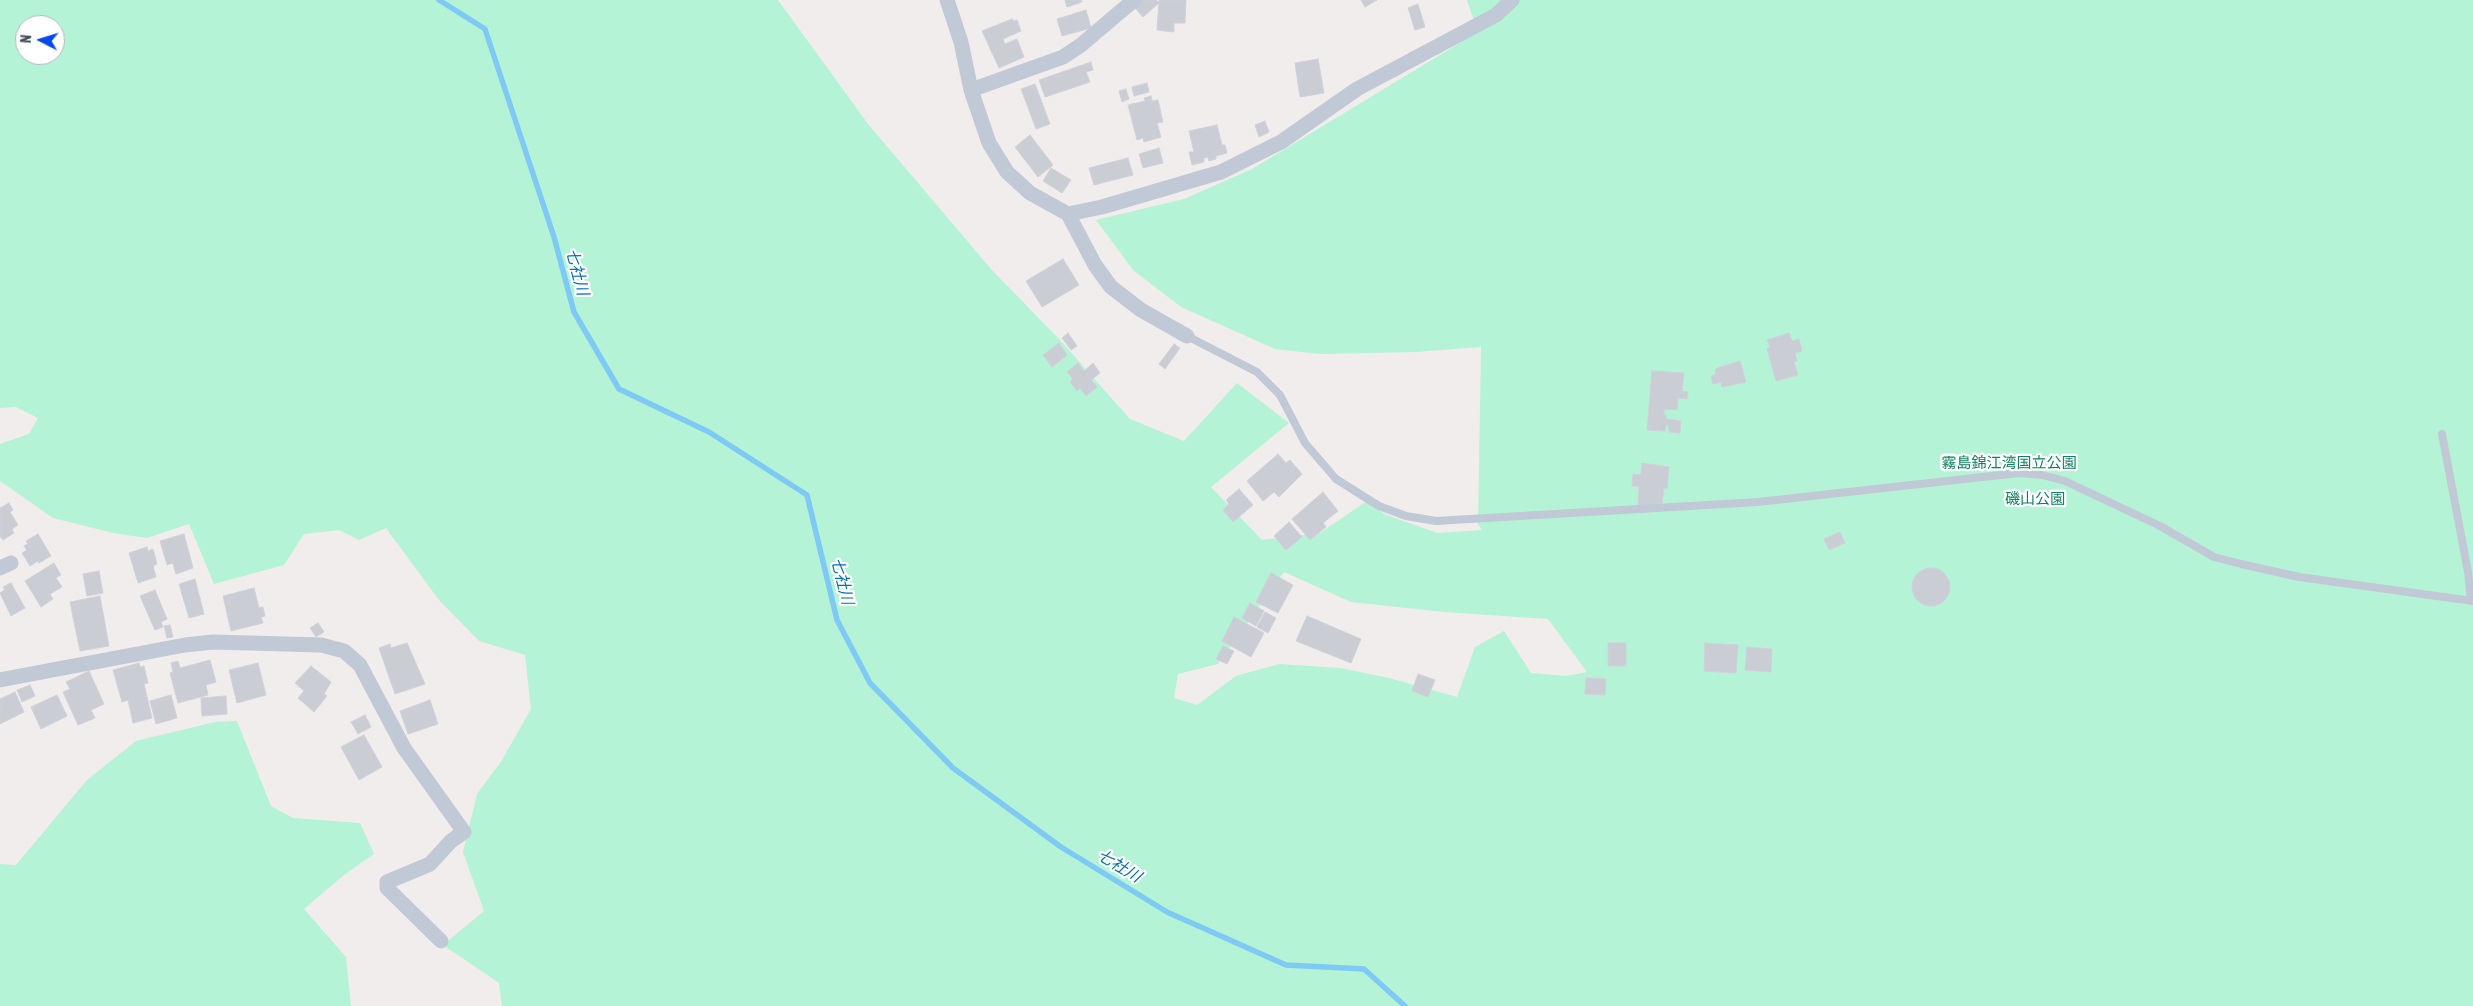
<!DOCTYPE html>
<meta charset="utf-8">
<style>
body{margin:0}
#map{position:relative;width:2473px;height:1006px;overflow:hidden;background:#f0edec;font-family:"Asap Condensed",sans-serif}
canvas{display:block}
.north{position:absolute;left:15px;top:15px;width:50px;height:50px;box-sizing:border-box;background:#fff;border:1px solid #b4b8be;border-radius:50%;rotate:275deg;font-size:14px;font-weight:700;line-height:20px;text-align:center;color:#434d5c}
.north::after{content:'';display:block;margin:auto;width:18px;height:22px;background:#0749ef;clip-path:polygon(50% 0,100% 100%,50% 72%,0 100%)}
</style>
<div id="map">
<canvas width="2473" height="1006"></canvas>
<div class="north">N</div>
</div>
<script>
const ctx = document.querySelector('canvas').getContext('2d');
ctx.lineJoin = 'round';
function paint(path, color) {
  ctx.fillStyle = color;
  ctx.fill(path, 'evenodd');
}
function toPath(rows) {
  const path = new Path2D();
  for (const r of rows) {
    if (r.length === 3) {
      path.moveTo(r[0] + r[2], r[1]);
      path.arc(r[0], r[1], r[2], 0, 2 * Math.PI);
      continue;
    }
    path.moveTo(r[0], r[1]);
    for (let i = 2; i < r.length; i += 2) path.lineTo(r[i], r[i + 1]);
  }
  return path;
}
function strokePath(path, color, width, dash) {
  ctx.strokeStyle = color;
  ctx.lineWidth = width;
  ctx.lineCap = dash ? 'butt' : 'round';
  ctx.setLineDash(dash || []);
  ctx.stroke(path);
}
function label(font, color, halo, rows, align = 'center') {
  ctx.font = font + ' "Asap Condensed","Noto Sans JP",sans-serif';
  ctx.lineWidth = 4.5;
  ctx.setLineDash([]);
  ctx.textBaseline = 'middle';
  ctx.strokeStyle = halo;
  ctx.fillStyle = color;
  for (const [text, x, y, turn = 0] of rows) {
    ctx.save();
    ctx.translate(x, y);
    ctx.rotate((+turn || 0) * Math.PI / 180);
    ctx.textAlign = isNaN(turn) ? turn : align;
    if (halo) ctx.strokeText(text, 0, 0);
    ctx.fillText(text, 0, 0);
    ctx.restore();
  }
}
paint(toPath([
 [0,0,778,0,868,124,991,269,1060,340,1130,419,1184,441,1237,383,1289,423,1211,487,1262,540,1320,533,1367,501,1384,514,1437,533,1482,530,1478,524,1481,347,1416,352,1320,354,1275,349,1181,307,1133,270,1096,220,1184,199,1252,169,1463,41,1474,21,1467,0,2473,0,2473,1006,502,1006,499,983,443,945,484,911,463,852,477,794,502,760,531,709,525,655,479,641,439,600,386,528,359,540,339,530,304,534,284,565,214,584,189,524,147,538,113,533,53,518,0,481,0,444,29,434,38,418,16,407,0,408],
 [25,25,55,25,55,55,25,55],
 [1284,572,1351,602,1444,612,1548,619,1587,672,1566,676,1531,673,1504,631,1475,647,1457,697,1389,678,1340,668,1279,664,1236,676,1197,705,1174,698,1178,674,1218,664],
 [237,721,271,806,293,818,360,823,374,854,344,875,304,909,346,957,351,1006,0,1006,0,864,16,865,87,780,136,741,215,722]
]), '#b5f3d6');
strokePath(toPath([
 [439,0,485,29,554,237,574,312,619,389,709,432,807,495,837,620,870,683,953,768,1061,847,1167,912,1286,965,1364,969,1405,1006]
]), '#7ecaf4', 5.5);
const building = toPath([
 [1065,0,1081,0,1082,2,1067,7,1065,0],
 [1142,0,1156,0,1159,3,1143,17,1134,7,1142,0],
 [1159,0,1186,0,1185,23,1174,23,1174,32,1157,30,1159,0],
 [1361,0,1377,0,1365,7,1361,0],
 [1418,4,1425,27,1415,30,1408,8,1418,4],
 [1086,10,1091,28,1062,36,1057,19,1086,10],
 [1012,19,1013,21,1017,20,1021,31,1003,39,1005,44,1017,39,1024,57,999,68,982,31,1012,19],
 [1318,59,1324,93,1300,97,1295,63,1318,59],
 [1091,62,1093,70,1086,72,1090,82,1045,97,1039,80,1091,62],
 [1147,83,1149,92,1134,96,1132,87,1147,83],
 [1035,84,1050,124,1036,129,1021,89,1035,84],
 [1126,89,1129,99,1122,102,1119,91,1126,89],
 [1151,96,1152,101,1158,100,1163,122,1157,123,1161,137,1144,142,1143,138,1137,140,1128,105,1145,101,1144,98,1151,96],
 [1265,121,1269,132,1259,137,1255,125,1265,121],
 [1217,125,1222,145,1225,145,1227,153,1216,156,1216,159,1209,161,1208,157,1204,158,1204,162,1192,165,1189,152,1194,152,1189,131,1217,125],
 [1030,135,1053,165,1038,177,1015,147,1030,135],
 [1159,148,1163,163,1143,168,1139,154,1159,148],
 [1128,158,1133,175,1094,185,1089,168,1128,158],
 [1051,168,1071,180,1062,193,1043,181,1051,168],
 [1063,259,1079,285,1042,307,1026,281,1063,259],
 [1068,333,1077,346,1071,350,1062,338,1068,333],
 [1789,333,1792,341,1799,339,1802,351,1795,353,1797,361,1794,362,1798,375,1776,381,1767,349,1770,347,1767,340,1789,333],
 [1059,343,1067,355,1052,367,1043,355,1059,343],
 [1174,344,1180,348,1165,369,1159,364,1174,344],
 [1740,361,1746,382,1722,387,1721,382,1713,384,1711,376,1716,374,1715,370,1717,368,1740,361],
 [1078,363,1084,371,1093,363,1100,373,1091,380,1097,387,1086,396,1080,388,1077,391,1070,382,1073,379,1067,372,1078,363],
 [1652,371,1684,373,1682,391,1688,392,1687,399,1678,398,1677,410,1664,409,1664,415,1666,415,1666,419,1681,421,1680,433,1669,432,1669,425,1666,425,1665,431,1647,430,1652,371],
 [1278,454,1286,463,1290,460,1302,474,1279,497,1274,492,1263,501,1247,481,1278,454],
 [1642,463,1669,467,1667,489,1664,488,1662,504,1659,504,1659,507,1638,505,1639,487,1632,486,1633,474,1641,475,1642,463],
 [1239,489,1253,505,1233,522,1223,510,1229,504,1226,500,1239,489],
 [1323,492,1338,511,1323,523,1326,527,1310,540,1292,519,1323,492],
 [9,503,13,510,10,512,18,525,12,529,14,533,3,540,0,536,0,508,9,503],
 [1289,522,1302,537,1286,550,1274,536,1289,522],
 [1840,532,1845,543,1829,550,1824,539,1840,532],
 [38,534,51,556,39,563,38,561,30,566,22,553,27,550,24,546,28,544,26,541,38,534],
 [184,534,193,568,176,574,173,563,167,565,160,541,184,534],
 [147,547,148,551,153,549,157,564,153,566,156,577,138,583,129,553,147,547],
 [54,563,61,575,56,578,62,587,50,594,53,599,41,607,25,581,54,563],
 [1931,587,19],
 [99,571,103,593,87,596,83,574,99,571],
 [1271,573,1293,585,1278,613,1256,602,1271,573],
 [195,579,204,614,189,618,179,584,195,579],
 [11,583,25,608,11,616,0,593,5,590,3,587,11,583],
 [254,588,259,608,263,607,265,616,261,617,263,623,231,631,223,596,254,588],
 [155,590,167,619,161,622,163,627,155,630,140,596,155,590],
 [100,596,109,646,80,651,70,602,100,596],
 [1250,603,1264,611,1256,626,1242,618,1250,603],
 [1265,612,1276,618,1268,633,1257,627,1265,612],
 [1307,616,1361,639,1351,663,1296,641,1307,616],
 [1234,617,1264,633,1251,657,1222,641,1234,617],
 [318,623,324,632,316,637,310,628,318,623],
 [170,625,173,637,167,638,164,626,170,625],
 [407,643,425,684,395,694,379,648,390,644,391,648,407,643],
 [1608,643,1626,643,1626,666,1608,666,1608,643],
 [1705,643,1738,645,1736,673,1704,671,1705,643],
 [1223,646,1234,651,1227,664,1216,659,1223,646],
 [1747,647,1772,649,1771,672,1745,670,1747,647],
 [210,660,216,682,206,685,208,695,178,703,170,673,173,672,171,663,178,661,180,668,210,660],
 [139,663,140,667,144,666,148,683,144,684,152,718,133,723,128,700,122,702,113,670,139,663],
 [258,663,266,695,237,703,229,670,258,663],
 [311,666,331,682,324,694,327,696,314,712,298,698,304,691,295,683,311,666],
 [89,671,104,704,91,710,95,718,78,725,63,692,70,689,66,682,89,671],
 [1418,674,1435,680,1428,697,1412,691,1418,674],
 [1586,678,1606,679,1605,695,1585,694,1586,678],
 [30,685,35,696,22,702,17,690,30,685],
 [15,692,24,712,0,724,0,699,15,692],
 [57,695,67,716,41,729,31,707,57,695],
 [171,695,177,718,156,724,150,701,171,695],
 [226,696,227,714,202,716,201,698,226,696],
 [430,700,438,724,408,734,400,711,430,700],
 [365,715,371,727,358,734,351,722,365,715],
 [364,735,382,767,359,780,341,747,364,735]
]);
paint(building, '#cbcdd5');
strokePath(building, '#d0d1d9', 1);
strokePath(toPath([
 [1187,336,1257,372,1280,395,1305,443,1336,479,1379,506,1406,516,1436,521,1758,502,2019,473,2042,475,2065,481,2160,526,2214,557,2241,564,2299,577,2473,601],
 [2442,434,2468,572,2471,601]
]), '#c1c9d6', 8);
strokePath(toPath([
 [947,0,961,42,971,90,989,143,1007,172,1030,193,1068,214,1095,265,1111,287,1141,310,1187,336],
 [971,90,1063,57,1081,45,1134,0],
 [1068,214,1102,207,1221,172,1281,142,1357,89,1496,15,1512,0],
 [0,568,11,563],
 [0,680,185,645,213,642,321,645,344,651,360,665,404,748,464,832,451,841,430,864,387,882,387,888,441,941]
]), '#c1c9d6', 15);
label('15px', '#0d845b', '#fff', [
 ["霧島錦江湾国立公園",2009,463],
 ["磯山公園",2035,499]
]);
label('italic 16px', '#0072b2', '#fff', [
 ["七社川",577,272,75],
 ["七社川",842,581,76],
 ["七社川",1119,866,31]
]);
</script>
